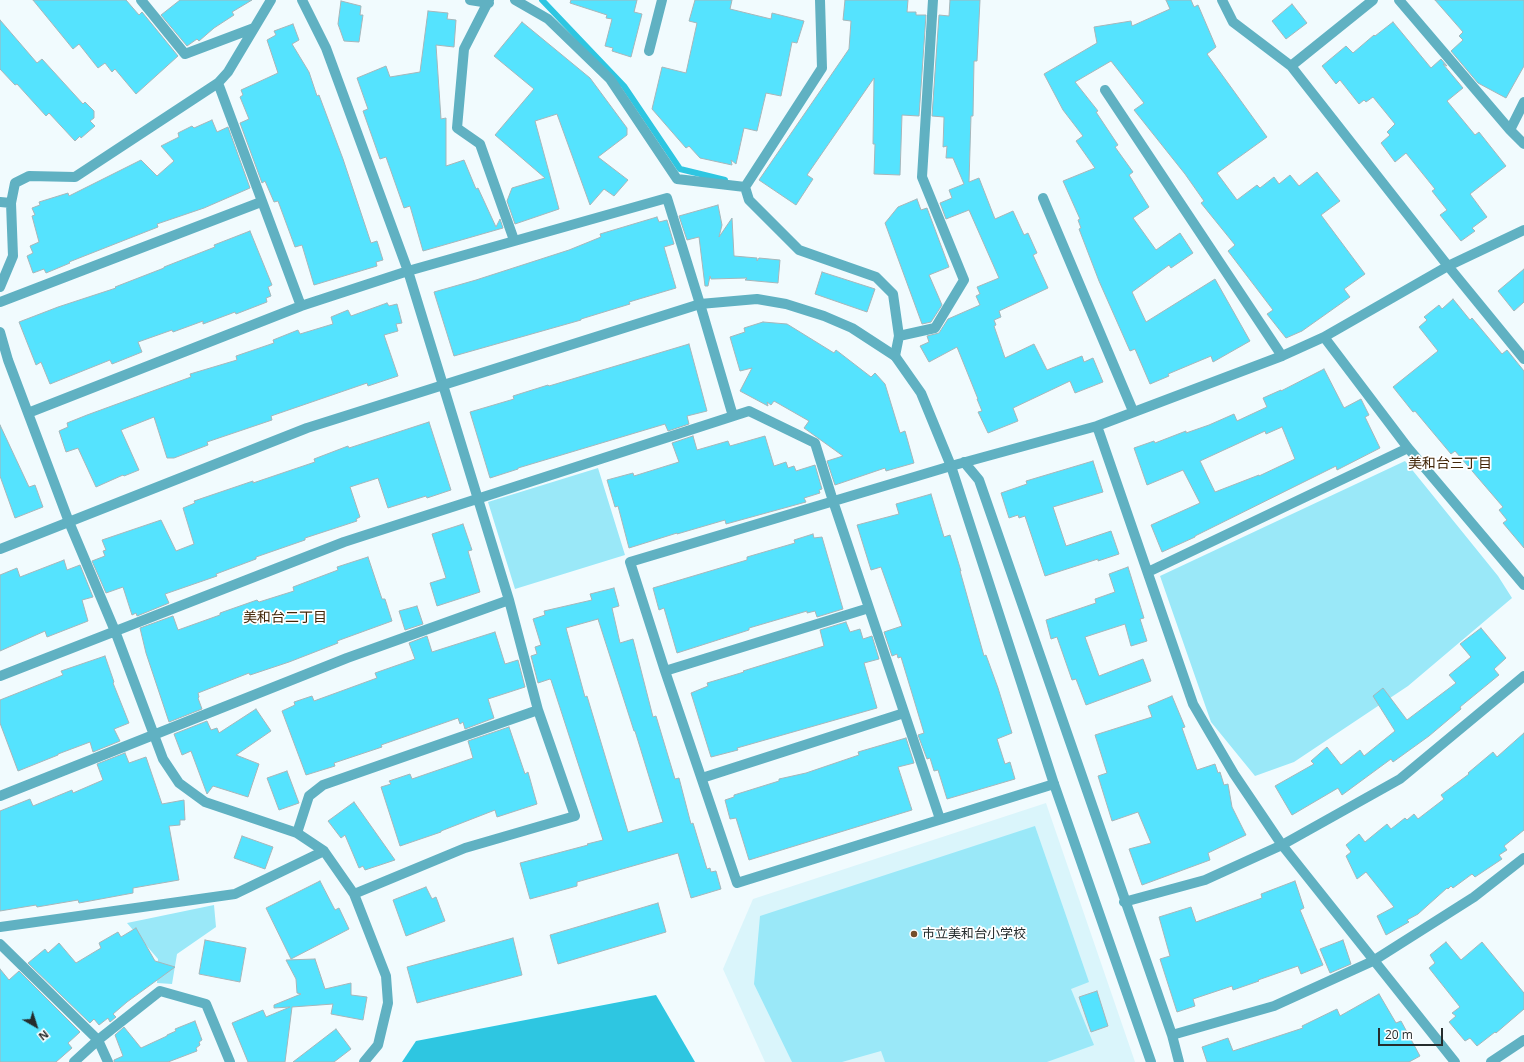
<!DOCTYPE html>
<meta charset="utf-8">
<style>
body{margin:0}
#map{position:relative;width:1524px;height:1062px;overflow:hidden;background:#f1fbfe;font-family:"Open Sans",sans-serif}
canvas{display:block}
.north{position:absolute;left:16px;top:1006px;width:40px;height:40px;-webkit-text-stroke:3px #fff;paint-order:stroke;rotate:141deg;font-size:11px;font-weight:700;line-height:16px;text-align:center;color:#252c2d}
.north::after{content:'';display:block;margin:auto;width:14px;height:18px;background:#252c2d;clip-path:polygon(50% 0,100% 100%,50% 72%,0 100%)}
.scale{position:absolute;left:1378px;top:1028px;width:65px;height:18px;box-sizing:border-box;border:2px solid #252c2d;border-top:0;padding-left:5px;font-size:12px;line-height:14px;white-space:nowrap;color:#252c2d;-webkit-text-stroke:3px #fff;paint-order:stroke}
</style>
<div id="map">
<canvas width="1524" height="1062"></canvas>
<div class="north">N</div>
<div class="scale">20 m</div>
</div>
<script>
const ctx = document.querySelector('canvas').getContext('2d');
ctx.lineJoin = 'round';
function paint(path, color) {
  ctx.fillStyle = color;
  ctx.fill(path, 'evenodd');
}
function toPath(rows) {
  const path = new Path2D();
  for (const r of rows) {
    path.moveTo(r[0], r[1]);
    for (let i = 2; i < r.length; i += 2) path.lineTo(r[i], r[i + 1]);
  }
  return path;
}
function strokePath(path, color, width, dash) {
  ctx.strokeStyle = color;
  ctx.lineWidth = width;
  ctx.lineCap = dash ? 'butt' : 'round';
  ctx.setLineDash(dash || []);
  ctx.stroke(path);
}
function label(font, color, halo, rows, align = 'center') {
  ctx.font = font + ' "Open Sans","Noto Sans JP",sans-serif';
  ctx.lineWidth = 3.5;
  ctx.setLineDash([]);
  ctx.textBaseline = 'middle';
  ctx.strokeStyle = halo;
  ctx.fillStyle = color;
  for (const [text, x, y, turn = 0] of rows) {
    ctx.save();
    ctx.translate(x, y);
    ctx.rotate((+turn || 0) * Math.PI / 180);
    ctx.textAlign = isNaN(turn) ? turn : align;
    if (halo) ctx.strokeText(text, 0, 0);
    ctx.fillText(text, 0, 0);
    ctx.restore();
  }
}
paint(toPath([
 [1046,803,1135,1062,765,1062,723,969,753,899]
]), '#daf5fb');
paint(toPath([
 [1405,461,1498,576,1512,598,1408,686,1294,762,1255,776,1211,722,1160,576],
 [598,468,625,555,515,589,488,502],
 [1035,826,1089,982,1071,989,1094,1045,1047,1062,885,1062,881,1051,842,1062,792,1062,754,984,760,916],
 [214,905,216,927,177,954,172,984,157,983,158,959,127,923]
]), '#9ae8f8');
paint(toPath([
 [656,995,695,1062,402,1062,416,1041]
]), '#2ec6e1');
strokePath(toPath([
 [542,0,624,86,680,169,725,180]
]), '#2ec6e1', 6);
const building = toPath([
 [33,0,126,0,139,15,142,12,178,56,136,94,115,69,112,72,105,63,98,68,79,44,73,49,33,0],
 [180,0,252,0,232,12,234,15,214,28,199,41,197,39,187,46,161,15,180,0],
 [571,0,637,0,634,12,642,14,631,57,612,51,613,48,605,46,612,19,606,18,607,15,570,3,571,0],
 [695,0,732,0,730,9,771,19,772,13,804,21,797,43,792,42,781,96,766,93,757,131,744,128,736,164,731,160,732,165,700,158,689,146,686,148,652,109,662,67,686,73,697,23,689,21,695,0],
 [845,0,908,0,907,12,916,12,916,15,926,15,919,116,902,115,900,175,874,174,875,144,873,144,874,78,807,175,813,179,796,205,759,180,849,49,851,21,843,20,845,0],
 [950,0,980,0,977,61,974,61,973,116,971,116,969,182,979,178,995,219,1013,211,1024,235,1028,233,1037,253,1033,255,1048,288,999,311,1001,317,994,320,996,325,994,326,1005,358,1034,344,1047,370,1082,356,1084,362,1093,358,1103,382,1075,393,1070,381,1013,408,1018,421,988,433,978,412,982,411,977,399,978,399,957,347,929,362,920,346,929,342,927,336,939,333,948,319,980,305,976,296,980,294,977,287,999,278,969,210,946,219,940,203,952,198,949,190,964,184,953,158,946,158,947,146,943,147,944,117,932,116,939,15,949,16,950,0],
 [1166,0,1191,0,1194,7,1198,5,1216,47,1207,54,1267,137,1217,173,1237,200,1257,185,1260,188,1274,177,1279,184,1290,175,1299,186,1317,172,1340,201,1321,215,1365,274,1344,289,1350,297,1302,331,1286,338,1267,314,1273,310,1228,251,1235,245,1201,203,1204,201,1185,174,1134,110,1144,103,1111,61,1075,82,1098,111,1096,112,1118,145,1115,147,1133,172,1129,175,1149,207,1133,218,1156,250,1180,233,1193,253,1171,268,1169,265,1132,292,1146,322,1215,279,1250,341,1213,362,1211,356,1168,374,1169,376,1150,384,1135,349,1130,351,1099,281,1079,229,1081,228,1078,220,1080,219,1063,181,1095,168,1076,141,1083,136,1063,110,1044,74,1097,43,1094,27,1131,21,1132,26,1170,9,1166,0],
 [1435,0,1524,0,1524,66,1506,98,1478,83,1451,51,1463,40,1459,36,1463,32,1435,0],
 [341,1,361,6,360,15,363,15,359,42,344,41,338,24,341,1],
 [1292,4,1307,23,1286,39,1272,21,1292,4],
 [428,11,448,13,447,19,456,20,454,47,436,45,441,119,446,118,446,166,464,160,476,189,478,188,496,227,500,219,503,228,423,251,410,206,404,208,386,157,380,159,363,111,368,109,357,78,386,66,390,77,420,72,428,11],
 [0,20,37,63,42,59,83,104,85,102,94,111,94,118,90,121,95,126,81,138,80,136,75,141,49,113,46,116,17,84,15,85,0,69,0,20],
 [522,22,590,78,627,128,627,135,598,157,628,180,614,196,604,189,590,205,557,114,535,121,559,209,515,224,507,201,512,188,545,178,495,135,534,89,494,56,522,22],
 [1393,22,1431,68,1441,59,1447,66,1443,64,1463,88,1447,101,1475,135,1479,132,1506,166,1470,194,1487,217,1472,228,1475,231,1461,241,1440,215,1447,210,1432,191,1435,189,1406,153,1395,162,1381,143,1390,135,1387,132,1395,124,1373,97,1366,102,1364,100,1359,104,1340,80,1336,84,1322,66,1346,46,1353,53,1374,35,1375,36,1393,22],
 [293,24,299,40,292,44,309,72,317,96,319,95,343,159,371,243,377,241,383,260,376,262,377,266,314,285,302,245,295,247,278,201,274,202,265,181,262,183,240,123,249,119,240,97,243,95,241,90,278,73,267,40,276,35,274,31,293,24],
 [212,120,217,132,228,127,250,188,204,208,157,224,158,227,69,262,70,263,46,273,44,269,33,273,27,256,33,253,30,246,39,242,32,216,35,215,32,208,40,205,39,202,68,193,69,196,141,160,157,176,174,161,161,146,179,137,178,133,192,126,194,128,212,120],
 [917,199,921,210,927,208,949,267,929,275,942,305,931,322,922,324,885,223,898,207,917,199],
 [718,205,722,225,719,237,732,218,734,256,757,258,757,261,759,258,780,260,778,283,745,280,747,278,711,279,710,276,708,286,705,286,699,237,687,240,679,216,718,205],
 [657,217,659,222,667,220,674,244,664,247,676,288,629,302,630,304,581,319,581,320,454,356,434,292,476,280,569,250,601,237,600,234,657,217],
 [250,231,272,285,268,287,271,296,266,298,267,302,236,314,235,312,203,324,203,321,173,332,172,330,138,342,142,352,112,364,110,360,50,384,41,362,36,365,19,322,58,307,116,288,115,287,164,268,164,267,215,247,214,245,250,231],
 [1524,269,1524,302,1514,311,1498,291,1524,269],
 [822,272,875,289,867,312,815,294,822,272],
 [1453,299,1470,320,1472,318,1502,354,1507,350,1524,371,1524,548,1503,523,1507,520,1499,510,1503,507,1455,451,1451,454,1415,411,1413,412,1393,387,1438,351,1419,327,1427,320,1424,317,1439,305,1442,309,1453,299],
 [387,303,389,306,397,304,402,323,396,324,398,331,384,335,398,376,368,386,367,383,271,416,272,420,207,442,208,445,174,458,167,458,154,417,121,430,139,470,124,476,123,475,96,487,78,448,66,452,59,431,68,427,67,423,87,415,191,377,190,374,237,360,236,356,274,343,273,340,298,330,300,334,333,324,331,317,348,310,351,316,387,303],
 [763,322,787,324,834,353,836,350,871,377,875,373,885,384,900,433,905,431,914,463,886,471,885,468,835,485,827,461,843,456,804,428,809,421,774,401,771,405,767,402,768,406,740,391,752,368,740,371,730,337,745,332,744,328,763,322],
 [689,344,707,411,687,416,689,424,668,431,665,424,518,468,518,469,490,478,470,412,514,399,513,396,548,385,549,386,689,344],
 [1324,369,1344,408,1361,399,1369,415,1365,417,1380,448,1337,470,1336,466,1195,536,1195,537,1162,552,1151,525,1200,503,1183,470,1147,485,1134,448,1154,441,1155,443,1186,431,1186,433,1209,425,1234,414,1237,421,1267,407,1263,398,1281,390,1281,391,1324,369],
 [1282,427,1295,459,1259,476,1259,475,1215,492,1200,461,1265,431,1266,434,1282,427],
 [429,422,451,490,427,498,426,496,388,508,378,478,350,487,360,517,356,519,357,521,305,538,305,540,256,557,256,559,216,574,217,576,165,594,169,603,137,616,136,613,132,615,123,587,106,593,92,561,105,556,103,551,106,550,102,540,161,520,176,551,194,544,183,508,195,503,194,501,253,481,253,483,315,462,314,459,348,446,349,448,429,422],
 [0,425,29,487,35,485,43,507,15,518,0,476,0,425],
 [693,436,697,450,728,441,730,446,765,436,774,466,786,462,788,468,794,466,796,471,815,465,822,489,819,490,820,493,804,498,806,502,726,524,725,520,677,534,677,533,629,548,618,506,615,507,607,480,633,473,634,476,679,462,672,443,693,436],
 [1093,461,1103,492,1053,507,1066,546,1111,531,1119,554,1098,561,1098,559,1045,576,1025,516,1019,518,1018,515,1009,518,1001,493,1027,484,1026,481,1093,461],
 [931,494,944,537,950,535,961,571,960,571,984,656,986,655,998,688,1012,733,997,739,1005,764,1010,762,1015,779,947,799,938,770,934,771,930,758,927,759,918,735,924,733,901,657,898,658,897,654,892,656,884,632,902,626,881,567,871,570,857,525,899,514,896,504,931,494],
 [463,524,472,550,468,551,480,592,437,606,430,583,446,578,432,534,463,524],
 [813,534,814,538,822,537,843,609,817,617,815,611,807,613,807,611,749,628,749,630,677,653,664,608,659,610,653,588,747,560,747,557,795,543,794,540,813,534],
 [368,557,382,599,385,599,392,621,337,641,338,643,289,662,250,675,249,673,198,693,199,697,198,698,202,709,169,722,146,653,140,628,173,616,178,630,220,615,220,613,257,600,259,602,294,591,293,587,338,570,337,567,368,557],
 [64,560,67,570,80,565,93,597,82,600,88,621,47,637,45,631,0,651,0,575,17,568,20,577,64,560],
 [1128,567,1144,618,1140,619,1147,641,1131,646,1125,624,1085,637,1099,676,1143,659,1151,681,1086,705,1076,679,1072,680,1057,637,1051,639,1046,620,1096,603,1095,599,1115,592,1109,574,1128,567],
 [614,588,619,606,612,608,620,643,633,639,653,717,656,716,675,779,679,778,691,824,693,823,707,869,710,868,711,872,716,871,721,889,691,898,678,853,577,882,577,886,530,899,520,863,588,845,587,844,603,840,551,680,550,679,538,683,531,656,537,654,535,647,541,645,533,619,545,615,544,611,592,600,590,594,614,588],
 [598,619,634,731,635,731,663,822,628,832,587,696,585,697,566,628,598,619],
 [417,606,423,624,405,630,399,611,417,606],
 [846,622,850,632,860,629,863,639,872,636,879,659,864,663,877,708,737,748,738,750,711,757,691,693,708,686,707,683,744,672,743,671,824,646,820,630,846,622],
 [1481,628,1506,658,1494,669,1499,675,1460,707,1461,709,1429,736,1393,762,1391,759,1342,795,1338,788,1292,815,1275,786,1314,764,1311,761,1327,747,1341,765,1360,750,1364,756,1395,731,1373,696,1383,688,1407,720,1456,683,1449,675,1471,657,1460,644,1481,628],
 [495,632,505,664,518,660,525,687,488,699,494,718,465,729,463,722,460,724,458,718,381,745,382,747,334,763,335,766,306,775,282,711,295,705,294,702,312,696,314,701,377,678,375,673,415,659,409,643,427,636,432,652,495,632],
 [105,656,114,682,113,683,129,723,114,729,120,741,93,752,90,742,58,754,58,755,18,771,0,723,0,700,63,675,61,671,105,656],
 [1172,696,1185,727,1182,728,1197,770,1215,764,1218,773,1220,772,1224,785,1228,784,1232,807,1246,835,1208,853,1210,860,1142,885,1129,849,1151,843,1138,812,1112,821,1098,776,1107,773,1095,735,1152,717,1148,706,1172,696],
 [256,709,271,731,236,755,259,764,248,797,213,786,207,794,191,751,182,755,174,734,207,721,211,730,217,728,219,733,256,709],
 [509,727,525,774,528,772,537,804,497,817,495,810,441,831,441,832,400,846,381,787,391,784,389,781,410,774,412,779,473,758,468,741,509,727],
 [1524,733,1524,830,1504,846,1507,850,1499,855,1502,859,1475,877,1472,874,1453,888,1451,886,1448,889,1447,888,1418,914,1407,920,1409,922,1386,935,1377,916,1394,907,1366,872,1357,879,1346,856,1351,852,1346,845,1359,834,1365,842,1387,824,1391,829,1405,818,1407,820,1414,814,1418,819,1444,799,1441,795,1469,774,1468,773,1493,752,1497,757,1524,733],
 [906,738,914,763,898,767,912,810,749,860,736,818,730,819,725,800,734,797,734,795,779,781,779,779,806,773,859,755,858,752,906,738],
 [125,753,129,763,146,757,162,804,184,800,185,820,180,820,180,825,169,826,179,880,133,888,133,893,79,903,78,900,37,907,36,905,0,911,0,811,30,799,33,806,72,790,73,793,103,780,97,764,125,753],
 [287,771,299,803,279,810,267,778,287,771],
 [354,802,395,860,365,870,363,866,359,868,345,835,341,838,328,821,354,802],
 [242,836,273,847,265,869,234,858,242,836],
 [320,881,335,910,339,908,349,929,291,959,266,908,320,881],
 [1295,881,1304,908,1300,910,1323,965,1301,974,1298,966,1258,980,1259,981,1233,990,1232,986,1193,999,1195,1006,1177,1012,1160,959,1170,956,1159,917,1191,907,1196,922,1262,898,1261,894,1295,881],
 [426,887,432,899,436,897,445,921,406,936,393,900,426,887],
 [658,903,666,932,558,964,550,935,658,903],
 [136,928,155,961,175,967,127,1002,113,1014,116,1017,110,1022,108,1018,99,1025,94,1019,90,1023,28,963,45,949,48,953,59,943,76,963,101,948,99,943,118,932,121,937,136,928],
 [513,938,522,975,417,1003,407,967,513,938],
 [205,940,246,948,240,982,199,974,205,940],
 [1343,940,1351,964,1330,973,1320,949,1343,940],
 [1446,942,1461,960,1482,942,1524,993,1524,1009,1496,1033,1495,1032,1477,1046,1470,1038,1465,1041,1449,1022,1456,1016,1452,1013,1460,1007,1429,968,1435,963,1430,955,1446,942],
 [315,959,325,989,351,983,351,995,367,997,363,1020,331,1014,333,1004,292,1007,285,1062,248,1062,232,1023,263,1010,266,1017,290,1007,274,1008,274,1005,301,994,297,993,296,979,286,960,315,959],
 [0,969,9,980,19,971,80,1032,68,1043,72,1048,56,1062,0,1062,0,969],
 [1097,991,1108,1026,1091,1032,1079,997,1097,991],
 [1379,994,1396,1023,1401,1021,1420,1056,1409,1062,1207,1062,1202,1047,1228,1038,1233,1051,1303,1028,1302,1026,1337,1009,1340,1016,1379,994],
 [195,1021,202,1040,199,1042,200,1045,196,1048,197,1051,168,1062,114,1062,114,1060,123,1056,115,1035,124,1027,141,1048,167,1036,167,1035,176,1031,175,1029,195,1021],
 [336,1029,351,1049,334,1062,293,1062,336,1029]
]);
paint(building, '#55e3fe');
strokePath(building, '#a6b6ba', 1);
strokePath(toPath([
 [141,0,185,54,254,28],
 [302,0,326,48,408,271,509,600,538,710,575,816,465,848,354,894],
 [470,0,489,3],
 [489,0,464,49,457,128,480,144,514,240],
 [515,0,548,19,610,79,677,179,745,187],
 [820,0,822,68,745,187,749,200,799,250,876,277,893,294,899,336,895,356],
 [1222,0,1233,22,1291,66,1448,266,1524,359],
 [1399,0,1510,130,1524,144],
 [649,51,662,0],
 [1291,66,1373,0],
 [218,83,301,306],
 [1105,90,1282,356],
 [1510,130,1524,102],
 [1043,198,1133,411],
 [0,202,11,203],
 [0,287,13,256,11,203,15,183,29,176,75,177,218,83,228,72,271,0],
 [0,302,261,202],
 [0,332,8,360,69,522,115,631,163,759,179,783,205,802,297,833,324,851,354,894,386,976,388,1003,378,1045,364,1062],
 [899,336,935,328,964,280,922,177,933,0],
 [1324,337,1408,448,1524,585],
 [28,413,301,306,408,271,667,198,700,304,733,416],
 [1097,426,1193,704,1234,774,1282,845,1455,1062],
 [964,462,979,480,1172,1035,1179,1062],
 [1148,572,1408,448],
 [665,671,869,608],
 [0,676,344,542,749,411,815,443,833,501,940,819],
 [702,778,904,713],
 [1054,784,737,883,665,671,630,562,951,466,1097,426,1282,356,1324,337,1448,266,1524,230],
 [0,796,347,658,509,600],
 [297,833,309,796,323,785,538,710],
 [1124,902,1205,880,1282,845,1400,779,1524,676],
 [0,927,235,894,324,851],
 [0,944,98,1040,108,1062],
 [1172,1035,1274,1006,1373,961,1474,897,1524,858],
 [74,1062,98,1040,160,991,206,1004,230,1062],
 [1491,1062,1524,1040]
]), '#60b1c2', 10);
strokePath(toPath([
 [0,549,307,428,700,304,757,299,786,304,824,316,852,328,895,356,921,393,951,466,1054,784,1151,1062]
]), '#60b1c2', 10);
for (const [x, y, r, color] of [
 [914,934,4,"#744e2a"]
]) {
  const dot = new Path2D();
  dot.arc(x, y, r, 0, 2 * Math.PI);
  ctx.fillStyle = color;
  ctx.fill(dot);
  strokePath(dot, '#fff', 1.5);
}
label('13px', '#252c2d', '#fff', [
 ["市立美和台小学校",922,934]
], 'left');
label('14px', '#432709', '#fff', [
 ["美和台三丁目",1450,464],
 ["美和台二丁目",285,618]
]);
</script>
